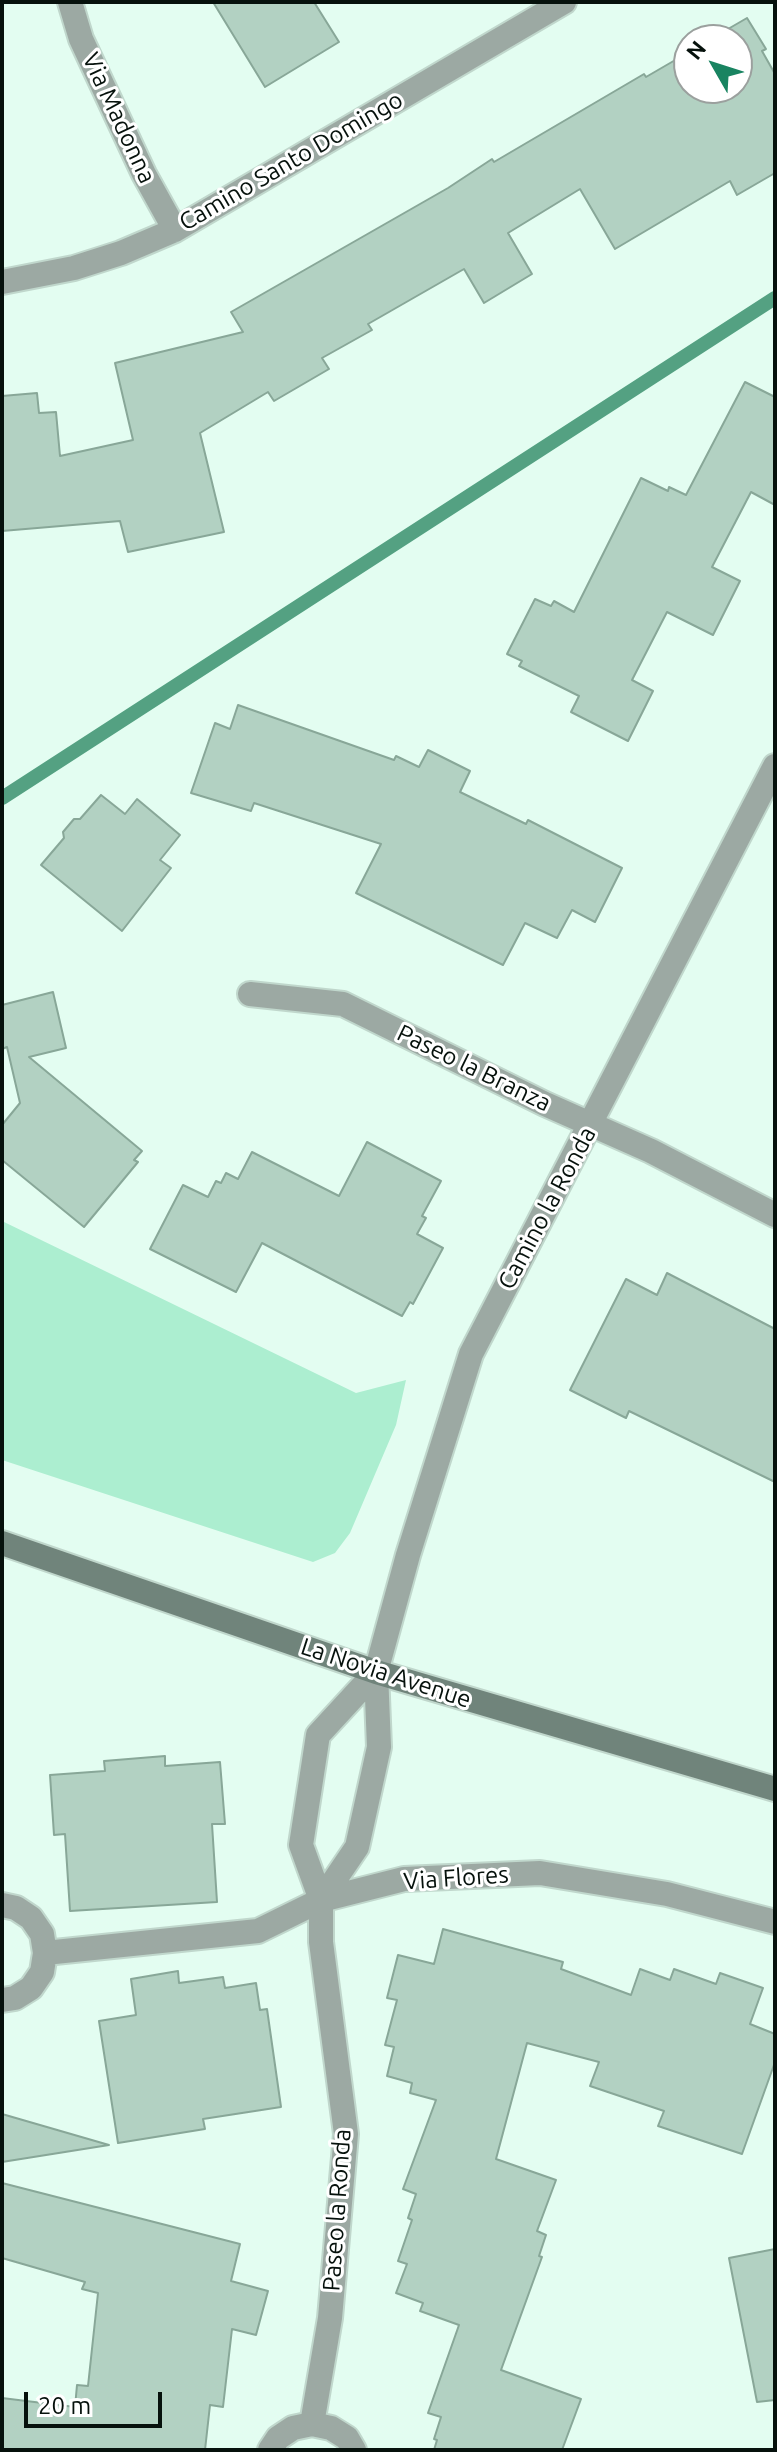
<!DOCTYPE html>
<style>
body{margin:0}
#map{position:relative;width:777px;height:2452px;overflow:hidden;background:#e3fdf1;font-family:Ubuntu,sans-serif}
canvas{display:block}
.frame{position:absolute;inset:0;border:4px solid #06110c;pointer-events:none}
.north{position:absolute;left:673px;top:24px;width:80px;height:80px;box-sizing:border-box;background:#fff;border:2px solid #9ba09e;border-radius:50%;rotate:309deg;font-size:22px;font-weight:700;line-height:32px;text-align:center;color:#06110c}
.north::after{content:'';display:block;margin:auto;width:28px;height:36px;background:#198461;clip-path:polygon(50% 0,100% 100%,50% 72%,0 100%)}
.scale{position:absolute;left:24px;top:2392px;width:138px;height:36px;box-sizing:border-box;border:4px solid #06110c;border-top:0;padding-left:10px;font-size:24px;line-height:28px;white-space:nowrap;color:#06110c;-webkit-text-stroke:6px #fff;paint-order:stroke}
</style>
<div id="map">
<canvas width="777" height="2452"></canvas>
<div class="frame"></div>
<div class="north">N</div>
<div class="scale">20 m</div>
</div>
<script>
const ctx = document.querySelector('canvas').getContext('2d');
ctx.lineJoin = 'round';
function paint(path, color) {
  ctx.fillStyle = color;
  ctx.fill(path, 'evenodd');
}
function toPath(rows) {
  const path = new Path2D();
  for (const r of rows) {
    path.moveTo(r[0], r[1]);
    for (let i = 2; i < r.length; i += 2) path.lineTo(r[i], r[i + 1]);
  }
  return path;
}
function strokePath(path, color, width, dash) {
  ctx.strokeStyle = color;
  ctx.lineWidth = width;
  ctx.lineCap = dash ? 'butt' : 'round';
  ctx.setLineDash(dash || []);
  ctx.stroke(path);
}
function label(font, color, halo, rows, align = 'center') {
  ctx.font = font + ' Ubuntu,sans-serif';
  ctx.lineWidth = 6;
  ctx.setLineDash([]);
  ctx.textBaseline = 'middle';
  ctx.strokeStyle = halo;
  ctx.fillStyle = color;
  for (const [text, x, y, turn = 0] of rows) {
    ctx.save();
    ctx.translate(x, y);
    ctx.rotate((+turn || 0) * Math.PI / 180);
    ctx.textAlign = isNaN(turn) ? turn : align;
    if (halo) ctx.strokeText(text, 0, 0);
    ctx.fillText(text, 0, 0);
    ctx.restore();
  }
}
paint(toPath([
 [2,1221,356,1393,406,1380,396,1425,350,1533,335,1553,313,1562,2,1460]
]), '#aceed0');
strokePath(toPath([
 [2,798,775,298]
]), '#54a182', 14);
const building = toPath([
 [213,2,314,2,339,42,265,87,213,2],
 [747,18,766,49,762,51,775,74,775,173,737,195,730,181,615,249,580,189,508,233,532,274,484,303,464,269,368,324,372,330,322,358,329,369,274,401,268,392,200,433,224,532,128,552,120,521,2,531,2,396,37,393,39,413,56,412,60,456,133,440,115,363,243,332,231,312,448,188,492,159,494,162,644,74,646,77,689,52,689,88,737,88,737,40,709,40,747,18],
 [745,382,775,397,775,505,751,492,712,567,740,581,713,635,667,612,632,680,653,691,628,741,571,712,579,696,519,666,522,661,507,654,535,599,551,606,554,601,574,612,641,478,668,491,669,487,686,495,745,382],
 [238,705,394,760,396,756,419,767,428,750,470,771,460,792,526,824,528,820,622,868,595,922,572,910,557,938,525,923,503,965,356,893,381,844,254,803,251,811,191,793,215,723,230,729,238,705],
 [101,795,125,814,137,799,180,835,160,860,171,868,122,931,41,865,64,838,63,832,74,819,80,819,101,795],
 [53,992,66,1048,29,1057,142,1151,134,1160,138,1162,84,1227,2,1160,2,1125,20,1103,7,1047,2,1049,2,1005,53,992],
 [367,1142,441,1181,422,1216,426,1218,417,1234,443,1248,413,1304,410,1302,402,1316,262,1243,236,1292,150,1249,183,1185,208,1197,216,1181,221,1183,226,1173,238,1179,252,1152,339,1196,367,1142],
 [667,1273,775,1329,775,1482,629,1411,626,1418,570,1390,626,1279,657,1295,667,1273],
 [165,1756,165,1766,220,1762,225,1824,212,1824,217,1902,70,1911,65,1834,54,1835,50,1775,105,1771,104,1761,165,1756],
 [443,1929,563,1962,561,1969,631,1995,640,1969,670,1980,674,1969,716,1984,720,1973,763,1988,750,2024,775,2034,775,2062,742,2154,658,2126,664,2111,590,2086,599,2062,527,2043,496,2159,556,2180,537,2231,546,2235,539,2256,542,2257,501,2370,581,2399,562,2450,434,2450,437,2440,434,2439,441,2417,428,2413,459,2325,420,2311,423,2303,396,2293,407,2264,398,2261,412,2220,408,2218,416,2194,403,2189,436,2100,410,2093,412,2083,387,2076,394,2047,385,2045,397,2000,387,1998,398,1955,434,1964,443,1929],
 [178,1971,179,1983,223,1977,225,1988,256,1983,260,2010,267,2009,281,2107,203,2119,205,2129,118,2143,99,2021,136,2015,131,1979,178,1971],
 [2,2114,109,2145,2,2162,2,2114],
 [2,2183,240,2244,231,2281,268,2291,256,2335,232,2329,223,2407,210,2405,205,2450,2,2450,2,2398,75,2407,77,2385,88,2386,98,2293,82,2289,85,2282,2,2258,2,2183],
 [775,2249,775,2400,757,2402,729,2258,775,2249]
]);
paint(building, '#b2d1c2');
strokePath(building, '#88a798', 2);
const minor = toPath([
 [70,2,81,39,144,174,175,230],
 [2,282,74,268,121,253,175,230,564,2],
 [250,994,343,1004,545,1104,651,1151,775,1215],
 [321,1900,357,1847,379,1747,376,1672,408,1555,471,1354,775,766],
 [2,1905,16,1908,31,1918,42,1934,45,1953,42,1972,31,1988,15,1998,2,2000],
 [45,1953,258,1931,321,1900,404,1879,540,1873,667,1894,775,1922],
 [312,2424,330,2318,346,2134,321,1942,321,1900,301,1845,318,1735,376,1672],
 [270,2450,278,2438,293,2428,312,2424,331,2428,347,2438,354,2450]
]);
const secondary = toPath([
 [2,1543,376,1672,775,1789]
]);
strokePath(minor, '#c0d7cc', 28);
strokePath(secondary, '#c0d7cc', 28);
strokePath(minor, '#9ca9a3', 24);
strokePath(secondary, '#70847b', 24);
label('24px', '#06110c', '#fff', [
 ["Via Madonna",119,118,65],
 ["Camino Santo Domingo",291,161,-30],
 ["Paseo la Branza",474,1068,26],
 ["Camino la Ronda",547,1208,-62],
 ["La Novia Avenue",386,1673,18],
 ["Via Flores",456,1878,-4],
 ["Paseo la Ronda",337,2210,-86]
]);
</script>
